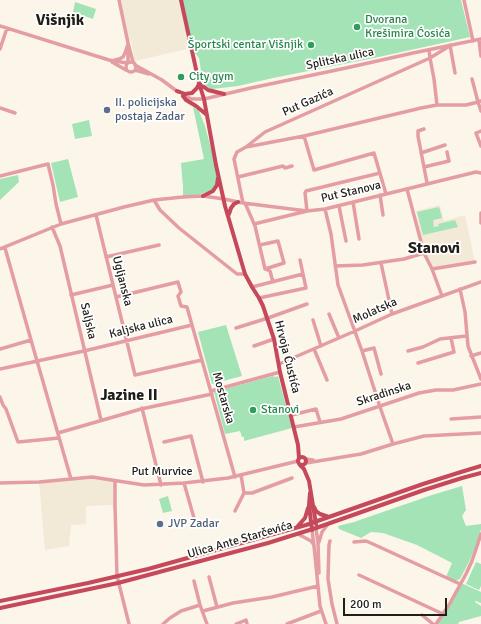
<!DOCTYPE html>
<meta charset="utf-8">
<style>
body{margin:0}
#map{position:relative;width:481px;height:624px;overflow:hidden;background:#fcf6ea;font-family:Signika,sans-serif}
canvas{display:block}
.scale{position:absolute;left:343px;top:598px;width:104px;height:18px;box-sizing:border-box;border:2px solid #201e19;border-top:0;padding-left:5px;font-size:12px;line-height:14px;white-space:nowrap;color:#201e19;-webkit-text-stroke:3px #fff;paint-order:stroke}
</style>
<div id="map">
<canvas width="481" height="624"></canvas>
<div class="scale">200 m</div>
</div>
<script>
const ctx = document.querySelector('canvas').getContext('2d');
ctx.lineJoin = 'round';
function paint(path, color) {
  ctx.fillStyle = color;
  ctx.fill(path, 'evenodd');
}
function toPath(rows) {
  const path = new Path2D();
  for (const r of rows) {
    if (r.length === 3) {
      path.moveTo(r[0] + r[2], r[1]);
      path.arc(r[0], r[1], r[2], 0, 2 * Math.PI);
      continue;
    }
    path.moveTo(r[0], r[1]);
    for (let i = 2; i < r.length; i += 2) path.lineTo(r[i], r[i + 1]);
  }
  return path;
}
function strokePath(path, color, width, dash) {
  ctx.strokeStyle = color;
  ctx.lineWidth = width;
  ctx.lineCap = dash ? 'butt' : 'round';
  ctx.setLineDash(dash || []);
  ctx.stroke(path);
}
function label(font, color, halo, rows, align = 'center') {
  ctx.font = font + ' Signika,sans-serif';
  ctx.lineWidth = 3.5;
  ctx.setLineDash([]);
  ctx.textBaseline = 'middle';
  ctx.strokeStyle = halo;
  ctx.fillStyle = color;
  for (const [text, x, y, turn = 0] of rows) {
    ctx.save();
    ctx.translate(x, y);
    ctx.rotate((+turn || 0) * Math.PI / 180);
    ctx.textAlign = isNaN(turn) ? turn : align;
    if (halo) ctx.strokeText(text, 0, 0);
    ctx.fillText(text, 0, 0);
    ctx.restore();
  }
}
paint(toPath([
 [119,0,181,0,191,48,135,61,131,40,128,43],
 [440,205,444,221,465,215,475,262,432,269,424,253,416,211],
 [92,477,115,481,115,506,110,505,86,506,86,524,71,525,69,546,45,550,39,482]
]), '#f2e9d6');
paint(toPath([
 [181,0,461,0,470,37,374,58,273,78,238,86,212,89,208,88,203,83,199,58,191,48],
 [75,2,96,9,93,19,73,12],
 [193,107,199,111,205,126,221,186,217,188,196,196,183,197,183,187,181,163,204,159],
 [89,120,92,136,75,139,72,124],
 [68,159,78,197,60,202,51,163],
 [18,175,19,182,0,200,0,179],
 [439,207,442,218,433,220,434,227,439,226,438,224,455,220,458,227,423,235,417,212],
 [226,325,242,376,212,384,198,332],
 [273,376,275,377,278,376,292,428,244,441,244,437,242,437,240,431,225,434,214,392],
 [462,486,466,510,462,516,466,526,481,524,481,529,478,540,470,560,460,579,455,581,446,577,452,563,417,545,383,533,371,532,361,538,339,529,338,526,354,522,432,495],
 [168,496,172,511,163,513,159,499],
 [476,562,481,564,481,586,479,590,466,584],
 [461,583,481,592,481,603,476,601,477,599,475,602,481,606,481,616,459,622,458,624,436,624]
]), '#a3e3b5');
strokePath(toPath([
 [119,0,128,43,133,62],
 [464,0,473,41],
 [0,26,109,60,127,63],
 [479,40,481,56],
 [450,45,455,73],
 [448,47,430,58,434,79,437,105,466,105,478,102,481,111],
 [128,48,128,62],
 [0,49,7,28],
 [115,60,119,59,123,57,125,53,128,44],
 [131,67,5],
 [112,62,126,70],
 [135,65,162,80,178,92],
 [135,70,149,74],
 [472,79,478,102,481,101],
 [183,96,192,99,204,99,251,88,346,68,413,53,481,39],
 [0,108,15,113],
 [424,129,418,131,418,136,427,183],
 [481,131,476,133,481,146],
 [304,136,314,170,374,153,386,194],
 [246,147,304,136,421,108,437,105],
 [421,153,445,145],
 [424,167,449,161,447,152],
 [0,176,48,164,53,185,56,204,61,224],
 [238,177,283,166,285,168,292,166],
 [407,189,424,253,432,269,442,296],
 [380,195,383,215],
 [154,200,160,210,179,228,237,274,245,274],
 [353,202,359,239],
 [243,203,234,159,237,152,246,147,265,132,430,58,429,50],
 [245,203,255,226,265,269,270,271,273,282],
 [339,206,346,241],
 [325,209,331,234,338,285,362,351,380,407,393,444],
 [481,213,481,223],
 [96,215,135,375,202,360],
 [254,224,307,211,305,193,306,191,380,173],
 [52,227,60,246,101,420],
 [260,245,278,241,284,263,265,269],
 [0,249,61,224,124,207,154,200,183,197,203,196,224,199,243,203,307,211,325,209,476,172,481,173],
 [106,257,159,245],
 [300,260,303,274],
 [381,263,392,314],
 [335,266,363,265,404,259,424,253],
 [432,269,475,262],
 [252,287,303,274,306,288,259,298],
 [460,289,465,312,468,346,481,379],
 [71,295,113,285],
 [116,297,178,282,181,292,178,296,181,306,187,307,192,325,235,477],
 [329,314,339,338],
 [313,320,321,346],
 [236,328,268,318,307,304],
 [31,340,71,479],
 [254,346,274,339],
 [0,349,31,340,5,248],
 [314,349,327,380],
 [362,351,374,348,381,374],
 [408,351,423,347,440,339,466,336],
 [471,356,481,353],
 [418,363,454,352,451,338],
 [279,364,355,331,392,314,481,282],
 [0,369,84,351,192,325],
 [211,391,280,372],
 [0,397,3,405,6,409,18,442,59,438],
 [142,408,161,485],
 [292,415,316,409,320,422],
 [451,419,481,417],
 [294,427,341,419,419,393,436,390,453,390,481,384],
 [58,433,141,409,212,394],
 [164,442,191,436,203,482],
 [306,459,313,460],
 [306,463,361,454,393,444,424,436,481,433],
 [115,481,115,506,117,576,129,624],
 [0,483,39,482,92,477,144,485,184,483,228,478,298,461],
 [184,483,194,518],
 [244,493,252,493,292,478],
 [235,511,244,493,241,475],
 [316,528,318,543,319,573],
 [312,530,314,546,320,606,326,624],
 [298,534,311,541,314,545],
 [330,541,329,545,328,579,332,604,337,624],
 [319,542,322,532,328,524],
 [354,542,366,541,373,544,460,584],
 [359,575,443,614],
 [209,577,217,607],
 [194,581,200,605],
 [203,611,233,603,272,597,318,586],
 [422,615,433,624],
 [163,624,170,618,181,611,200,605,207,624],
 [236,624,246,620,247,624],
 [287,624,321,611],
 [436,624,449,605,466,574,472,561,481,534]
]), '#e49da2', 3.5);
strokePath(toPath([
 [181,0,199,83,204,99,216,165,225,206,245,274,252,287,259,298,263,306,274,339,280,372,298,445,299,458],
 [200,84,208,90,224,94],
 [177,91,185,94,192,93,197,88,199,84],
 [183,96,186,100,196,106,207,115],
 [203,196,213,191,217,185,218,178],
 [229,214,231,208,234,204,238,202],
 [302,461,4],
 [300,465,304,469,309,481,316,524],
 [310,493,309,505,312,530],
 [314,507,316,511,320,514,329,517],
 [297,527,305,518,308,508],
 [0,601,88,583,148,569,306,525,423,484,461,472,481,466],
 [0,608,118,583,268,543,316,528,424,490,462,478,481,473]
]), '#c6485b', 4);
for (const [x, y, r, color] of [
 [357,27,4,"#2e9e5b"],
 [311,45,4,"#2e9e5b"],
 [181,77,4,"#2e9e5b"],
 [107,110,4,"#5c6f8a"],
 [253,410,4,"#2e9e5b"],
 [160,524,4,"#5c6f8a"]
]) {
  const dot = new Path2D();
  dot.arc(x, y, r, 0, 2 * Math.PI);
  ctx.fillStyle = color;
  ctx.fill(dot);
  strokePath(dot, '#fff', 1.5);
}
label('12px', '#27864d', '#fff', [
 ["Dvorana",365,20],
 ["Krešimira Ćosića",365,34],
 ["Športski centar Višnjik",303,45,"right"],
 ["City gym",189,77],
 ["Stanovi",261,410]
], 'left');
label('12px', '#201e19', '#fff', [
 ["Splitska ulica",340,59,-12],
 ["Put Gazića",308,102,-24],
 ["Put Stanova",351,192,-13],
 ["Ugljanska",122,281,76],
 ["Molatska",375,311,-24],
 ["Saljska",88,321,77],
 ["Kaljska ulica",141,327,-14],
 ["Hrvoja Ćustića",287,357,76],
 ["Skradinska",384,394,-18],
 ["Mostarska",223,398,74],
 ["Put Murvice",162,472],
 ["Ulica Ante Starčevića",240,540,-16]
]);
label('12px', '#4e5e75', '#fff', [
 ["II. policijska",115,103],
 ["postaja Zadar",115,117],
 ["JVP Zadar",168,524]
], 'left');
label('bold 16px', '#201e19', '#fff', [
 ["Višnjik",60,21],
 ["Stanovi",434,249],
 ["Jazine II",129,396]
]);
</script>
